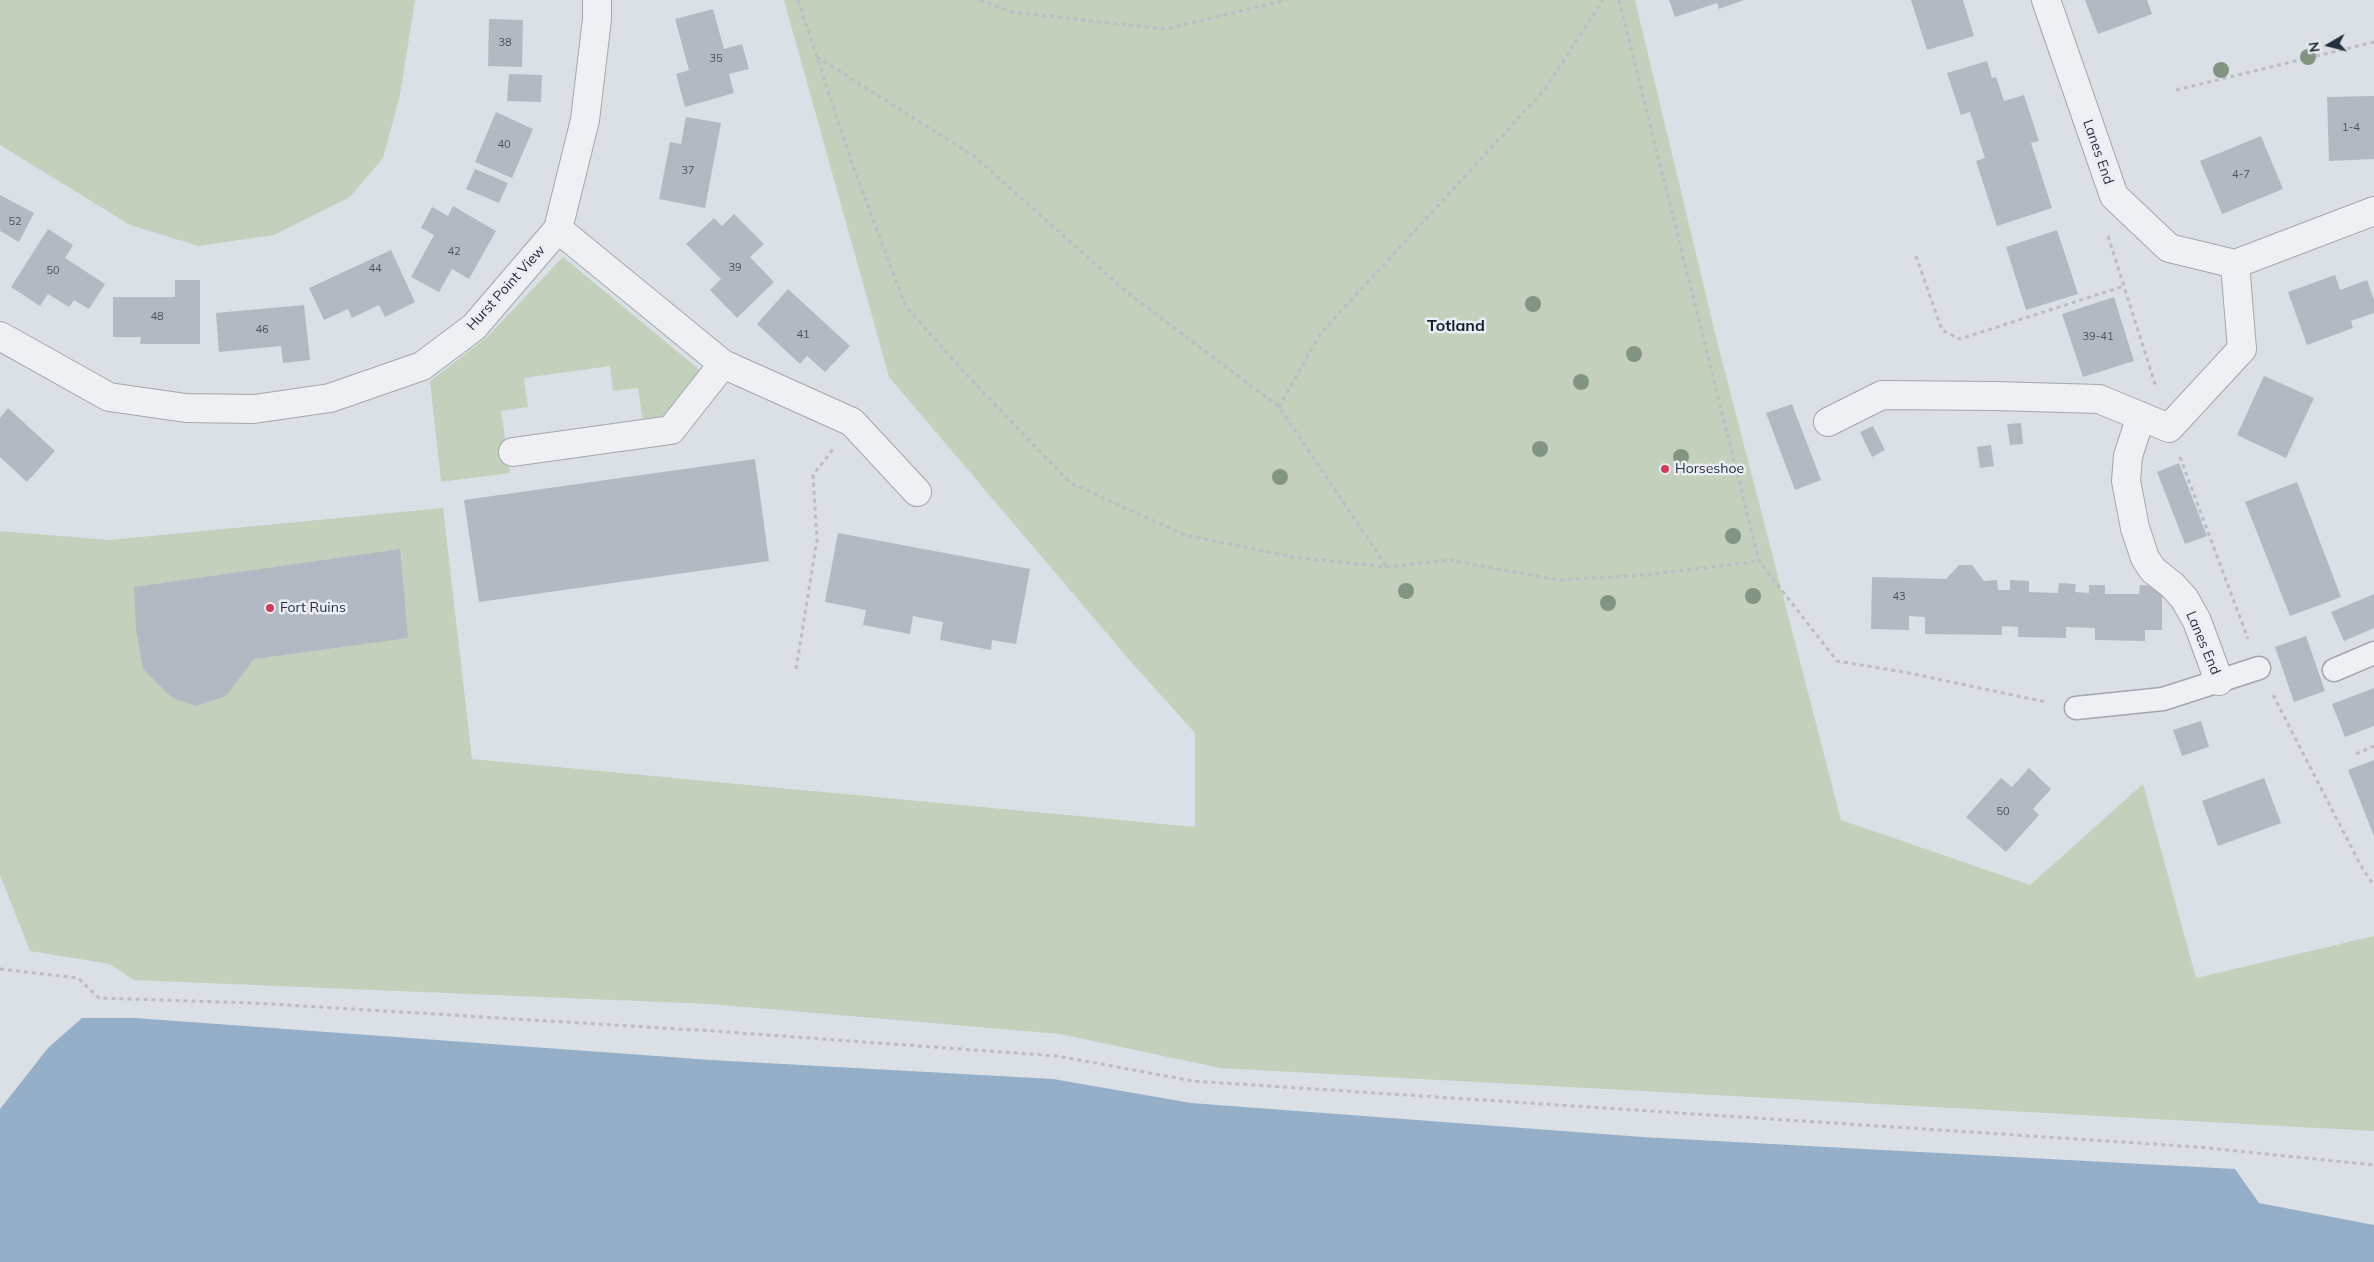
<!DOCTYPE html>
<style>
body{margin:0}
#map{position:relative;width:2374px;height:1262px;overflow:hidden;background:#dbe0e6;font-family:Mulish,sans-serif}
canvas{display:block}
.north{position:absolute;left:2304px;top:20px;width:50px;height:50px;-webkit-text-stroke:4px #eaeef4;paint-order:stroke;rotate:262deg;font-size:14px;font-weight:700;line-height:20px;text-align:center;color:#252e3c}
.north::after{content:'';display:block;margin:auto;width:18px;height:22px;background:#252e3c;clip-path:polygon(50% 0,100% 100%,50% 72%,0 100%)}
</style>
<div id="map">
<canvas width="2374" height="1262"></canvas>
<div class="north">N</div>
</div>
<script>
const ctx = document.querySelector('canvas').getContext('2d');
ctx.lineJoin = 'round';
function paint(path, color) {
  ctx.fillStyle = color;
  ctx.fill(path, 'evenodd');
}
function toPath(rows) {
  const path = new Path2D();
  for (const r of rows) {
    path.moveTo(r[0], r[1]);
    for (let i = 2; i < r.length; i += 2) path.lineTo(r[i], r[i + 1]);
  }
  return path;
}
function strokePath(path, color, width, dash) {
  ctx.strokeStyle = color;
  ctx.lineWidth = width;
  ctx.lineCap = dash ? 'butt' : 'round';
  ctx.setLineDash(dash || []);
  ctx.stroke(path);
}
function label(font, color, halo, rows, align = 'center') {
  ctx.font = font + ' Mulish,sans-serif';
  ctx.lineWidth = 5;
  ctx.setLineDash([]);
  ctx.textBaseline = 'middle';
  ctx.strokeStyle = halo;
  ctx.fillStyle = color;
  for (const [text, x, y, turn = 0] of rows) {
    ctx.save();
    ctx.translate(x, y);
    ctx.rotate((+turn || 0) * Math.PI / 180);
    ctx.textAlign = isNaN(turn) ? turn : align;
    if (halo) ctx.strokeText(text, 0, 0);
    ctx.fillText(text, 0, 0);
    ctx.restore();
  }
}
paint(toPath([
 [0,0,415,0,400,95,383,158,350,197,274,235,198,246,130,225,0,145],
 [784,0,1635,0,1716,337,1841,820,2030,885,2143,784,2196,978,2374,936,2374,1131,1220,1068,1060,1034,710,1004,134,980,110,964,30,951,0,875,0,531,109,540,443,508,472,759,1195,827,1195,733,1132,663,889,377],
 [563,257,701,371,665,418,643,423,638,388,613,391,610,366,524,378,528,407,501,411,510,473,441,482,430,381,486,338]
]), '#c2d0bc');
paint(toPath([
 [82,1018,135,1018,711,1060,1053,1079,1191,1103,1642,1137,2235,1169,2259,1203,2374,1225,2374,1262,0,1262,0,1109,48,1048]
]), '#94afc7');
paint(toPath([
 [1669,0,1744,0,1719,9,1717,3,1675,17],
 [1911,0,1963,0,1974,36,1927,50],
 [2085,0,2147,0,2152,14,2098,34],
 [713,9,724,49,742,44,749,69,729,74,734,93,685,107,676,74,689,70,675,19],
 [489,19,523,20,522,67,488,66],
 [1987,61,1992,78,1996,77,2004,101,2024,95,2039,141,2031,143,2052,208,1997,226,1976,161,1985,158,1970,112,1961,115,1947,73],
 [509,74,542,75,541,102,507,101],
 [2374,96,2374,159,2329,161,2327,97],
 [496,112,533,129,512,178,475,162],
 [686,117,721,123,705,208,659,199,670,142,681,144],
 [2261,136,2283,189,2222,214,2200,161],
 [475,169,508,183,499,203,466,189],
 [0,195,34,213,19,242,0,231],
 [453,206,496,231,469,279,452,269,439,292,411,277,434,235,421,228,432,207,448,216],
 [734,214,764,244,750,257,774,282,737,318,710,290,721,279,686,244,714,218,722,226],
 [48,229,73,245,65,258,105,284,89,309,74,300,69,307,48,294,40,306,11,287],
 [2057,230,2078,294,2026,310,2006,247],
 [391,250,415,302,385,317,379,305,352,318,348,309,324,320,309,288],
 [2335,275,2340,290,2367,280,2374,300,2374,313,2351,321,2353,328,2307,345,2288,292],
 [175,280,200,280,200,344,140,344,141,337,113,337,113,297,175,297],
 [788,289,850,346,825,372,807,356,800,364,757,324],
 [2114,297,2134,361,2083,377,2062,314],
 [304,305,310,360,283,363,281,346,219,352,216,313],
 [2264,376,2314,398,2286,458,2237,435],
 [1792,404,1821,480,1795,490,1766,413],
 [8,408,55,451,27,482,0,457,0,418],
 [2021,423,2023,444,2010,445,2007,424],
 [1873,426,1885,450,1872,457,1860,432],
 [1991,445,1994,466,1980,468,1977,447],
 [755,459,769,561,479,602,464,500],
 [2179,463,2207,536,2185,544,2157,472],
 [2297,482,2341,597,2290,616,2245,502],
 [838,533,1030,569,1016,644,992,640,991,650,940,640,943,622,913,616,910,634,863,625,866,610,825,602],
 [400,549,408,638,254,659,226,696,195,706,171,697,143,669,136,629,134,587],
 [1959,565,1972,565,1984,581,1997,580,1998,590,2010,590,2010,580,2029,581,2029,592,2058,593,2059,583,2076,584,2075,592,2089,593,2089,585,2105,585,2105,594,2139,594,2140,585,2162,586,2162,630,2145,630,2145,641,2095,640,2095,628,2066,627,2066,638,2018,637,2018,627,2002,626,2002,635,1925,634,1925,617,1909,616,1909,630,1871,629,1872,577,1946,579],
 [2374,594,2374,628,2344,641,2331,612],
 [2306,636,2325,691,2294,702,2275,647],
 [2374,688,2374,726,2345,737,2332,704],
 [2201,721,2209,747,2182,756,2173,730],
 [2374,760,2374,836,2348,770],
 [2029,768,2051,789,2033,809,2039,815,2006,852,1966,817,2001,778,2012,787],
 [2264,778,2281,823,2218,846,2202,801]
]), '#b2b9c3');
const lane = toPath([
 [2334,670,2374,653],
 [2076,708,2163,699,2259,668]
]);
const street = toPath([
 [2046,0,2114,196,2169,248,2235,264,2374,211],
 [558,229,723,364,852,422,917,492],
 [0,336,109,397,186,408,254,409,330,398,422,366,474,327,558,229,585,120,597,19,597,0],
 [2141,416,2128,456,2126,481,2135,528,2145,558,2153,570,2172,585,2184,598,2197,621,2219,681],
 [1828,422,1882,395,1995,396,2099,399,2169,428,2242,349,2235,264],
 [513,452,671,430,723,364]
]);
strokePath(lane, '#a1a7b0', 25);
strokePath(street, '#a1a7b0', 30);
strokePath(toPath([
 [798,0,854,169,906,307,967,375,1070,483,1185,535,1293,557,1387,567,1450,560,1558,580,1646,575,1759,561],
 [980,0,1012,12,1166,29,1287,0],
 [1619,0,1759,561,1837,661,1909,673,2046,702],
 [817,57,974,156,1123,289,1279,407,1387,567],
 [2176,90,2374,42],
 [2108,236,2156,387],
 [1916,256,1942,330,1960,339,2124,286],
 [1279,407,1320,334,1545,89,1603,0],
 [2180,457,2248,639],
 [796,669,817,540,813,475,833,449],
 [2273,695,2361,866,2374,886],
 [2356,754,2374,746],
 [0,969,78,978,99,998,253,1003,713,1031,1057,1056,1193,1081,2198,1147,2374,1165]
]), '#babec4', 3, [4, 4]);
strokePath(lane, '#eef0f4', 22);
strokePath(street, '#eef0f4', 28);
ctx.fillStyle = '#829583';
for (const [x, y] of [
 [2308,57],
 [2221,70],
 [1533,304],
 [1634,354],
 [1581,382],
 [1540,449],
 [1681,457],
 [1280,477],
 [1733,536],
 [1406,591],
 [1753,596],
 [1608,603]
]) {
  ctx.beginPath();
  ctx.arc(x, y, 8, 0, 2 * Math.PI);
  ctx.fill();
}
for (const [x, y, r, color] of [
 [1665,469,5,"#d03b57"],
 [270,608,5,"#d03b57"]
]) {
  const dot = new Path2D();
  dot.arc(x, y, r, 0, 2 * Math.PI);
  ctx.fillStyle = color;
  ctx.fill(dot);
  strokePath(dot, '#eaeef4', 2);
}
label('11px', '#48515e', null, [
 ["38",505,43],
 ["35",716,59],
 ["1-4",2351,128],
 ["40",504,145],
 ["37",688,171],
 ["4-7",2241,175],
 ["52",15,222],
 ["42",454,252],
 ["39",735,268],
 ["44",375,269],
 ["50",53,271],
 ["48",157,317],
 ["46",262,330],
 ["41",803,335],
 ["39-41",2098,337],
 ["43",1899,597],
 ["50",2003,812]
]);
label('14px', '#252e3c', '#eaeef4', [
 ["Lanes End",2098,152,71],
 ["Hurst Point View",506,288,-48],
 ["Lanes End",2203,643,67]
]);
label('14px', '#252e3c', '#eaeef4', [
 ["Horseshoe",1675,469],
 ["Fort Ruins",280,608]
], 'left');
label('bold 16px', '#171f2c', '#eaeef4', [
 ["Totland",1456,326]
]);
</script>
